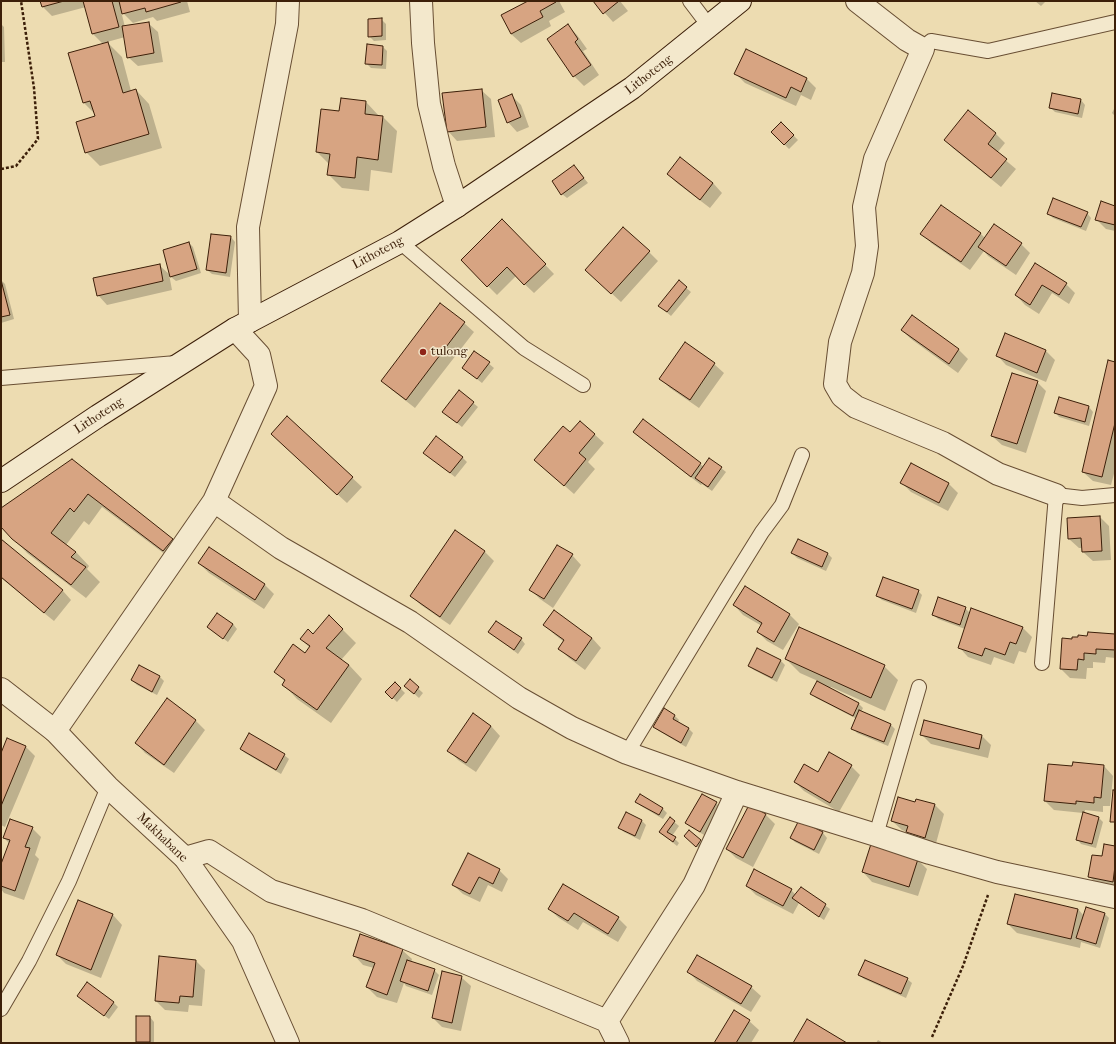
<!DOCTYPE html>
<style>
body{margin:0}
#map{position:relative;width:1116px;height:1044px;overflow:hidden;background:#eddcb1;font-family:"IM FELL French Canon",serif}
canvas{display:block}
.frame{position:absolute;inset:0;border:2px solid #3c1f09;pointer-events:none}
</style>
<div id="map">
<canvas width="1116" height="1044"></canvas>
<div class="frame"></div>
</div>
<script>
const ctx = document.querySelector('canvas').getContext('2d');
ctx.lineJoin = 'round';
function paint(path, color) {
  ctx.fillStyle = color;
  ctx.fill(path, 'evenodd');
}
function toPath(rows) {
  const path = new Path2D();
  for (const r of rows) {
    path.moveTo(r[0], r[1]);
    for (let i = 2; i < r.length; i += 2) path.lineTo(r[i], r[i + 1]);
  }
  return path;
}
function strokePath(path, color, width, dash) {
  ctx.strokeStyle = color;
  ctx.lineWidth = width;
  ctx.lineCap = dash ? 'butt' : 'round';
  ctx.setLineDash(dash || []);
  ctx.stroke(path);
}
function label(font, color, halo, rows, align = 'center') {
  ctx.font = font + ' "IM FELL French Canon",serif';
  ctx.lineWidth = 3;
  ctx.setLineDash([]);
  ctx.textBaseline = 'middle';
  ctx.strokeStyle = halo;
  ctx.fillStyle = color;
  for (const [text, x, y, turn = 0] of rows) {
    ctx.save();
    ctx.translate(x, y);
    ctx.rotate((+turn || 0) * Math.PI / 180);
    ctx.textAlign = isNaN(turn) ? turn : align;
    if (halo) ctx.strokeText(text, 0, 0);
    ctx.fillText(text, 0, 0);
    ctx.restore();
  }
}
paint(toPath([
 [41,1,187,1,190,12,157,21,153,17,133,23,121,11,125,27,148,23,158,32,163,62,138,66,128,57,125,37,107,42,122,57,131,91,136,90,149,104,162,148,100,166,86,152,96,117,95,114,83,102,103,44,93,34,86,7,52,16,43,7],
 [530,1,559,1,565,12,549,21,551,26,521,43,511,34],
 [594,1,620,1,628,11,613,22],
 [1035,1,1046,1,1041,6],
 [381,19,386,24,386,40,374,41,369,36],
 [1,24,4,27,5,62,1,62],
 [568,26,577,35,587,49,583,51,599,75,584,86,574,76,548,39],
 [383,47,387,51,386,69,371,68,366,63],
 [746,51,807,79,816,88,811,100,801,95,796,106,745,83,735,73],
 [481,90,491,99,495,137,457,141,448,131],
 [511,95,521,105,529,127,517,132,508,122],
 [1081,100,1085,105,1082,118,1055,112,1050,107],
 [366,102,380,117,383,117,397,131,392,173,371,170,369,191,342,188,328,174,329,164,317,152,340,112],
 [1115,107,1115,116,1112,113],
 [968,111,996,134,1005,143,997,153,1016,169,1001,187,954,149,945,140],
 [781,123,798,140,789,149,772,132],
 [680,158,713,183,722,193,710,208,677,183,668,174],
 [574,166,588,183,567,198,562,194],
 [1115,207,1115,231,1106,229,1096,219],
 [1087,213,1091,218,1086,231,1053,218,1049,214],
 [502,220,554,274,534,293,516,276,497,295,462,260],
 [922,233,980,233,985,238,1021,244,1030,253,1016,275,988,256,984,251,970,270,931,243],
 [231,237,235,242,230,277,212,274,207,270],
 [189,243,193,247,201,273,176,281,171,277,164,251],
 [649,252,658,261,621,302,596,279],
 [1035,264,1066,284,1075,293,1069,304,1052,293,1039,314,1025,305,1016,295],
 [159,265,169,274,172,290,107,305,98,295],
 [1,280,5,284,14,319,1,323],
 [679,282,691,292,671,316,664,310],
 [912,316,959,350,968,359,958,373,911,339,902,330],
 [464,323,474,332,415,408,392,390,383,381],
 [685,344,714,364,724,373,699,408,670,388,661,379],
 [1046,351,1055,360,1046,382,1006,365,997,355],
 [475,352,494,368,482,383,468,372],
 [1115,363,1115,470,1111,485,1093,481,1083,472],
 [1037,382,1046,391,1026,453,1002,445,992,436],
 [459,391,478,407,462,427,448,416],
 [1059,398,1089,407,1093,412,1089,426,1059,417,1055,412],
 [287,417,362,487,347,503,281,443],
 [643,420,704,467,721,468,726,472,712,491,702,484,701,485,644,441,634,432],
 [570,434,594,434,604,443,588,462,595,469,574,494,535,460],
 [429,457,462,457,467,462,455,477],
 [72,461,173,539,186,553,178,564,102,507,89,525,84,521,66,545,76,552,89,566,87,569,100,582,86,598,27,553,1,525,1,510],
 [902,483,949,484,958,493,948,511,911,492],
 [1100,517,1109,526,1111,560,1093,561,1083,552,1083,548,1079,548,1069,539],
 [455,532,485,552,494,561,450,625,421,605,412,596],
 [1,541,61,590,43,612,1,578],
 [209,549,265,585,274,594,264,609,209,573,199,563],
 [792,553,828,554,832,558,826,571,797,558],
 [572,555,581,565,553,608,540,599,530,589],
 [745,588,790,615,799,624,783,650,767,641,758,632,762,626,743,615,734,605],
 [63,591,71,600,54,621,44,613],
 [918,591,922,595,916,613,882,600,877,596],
 [965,608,970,613,1022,627,1032,637,1026,653,1019,651,1014,664,994,657,991,665,968,657,959,647,965,629,938,619,934,615],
 [329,616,356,643,341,660,349,665,362,679,331,723,297,699,284,685,285,682,275,671,305,654,310,648,301,639,313,635],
 [233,624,237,629,228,642,208,627],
 [545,625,592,638,601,648,585,670,569,658,559,648,564,642,554,634],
 [490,632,521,639,525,644,518,654],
 [1115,635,1115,658,1106,657,1105,663,1093,662,1093,668,1087,668,1086,679,1070,678,1061,669,1073,640,1088,637],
 [758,649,781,661,785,665,777,682,754,670,749,666],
 [786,659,884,666,898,680,885,711,831,687,830,688,858,703,863,708,861,712,890,724,895,729,888,746,857,733,853,728,857,719,816,698,812,694,818,681,800,673],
 [140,666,160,677,164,681,157,695,137,685,132,680],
 [410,681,423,693,419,698,410,690],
 [395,683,405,693,397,702,387,692],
 [664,710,675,716,679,720,678,722,689,729,693,733,686,747,659,731,654,726],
 [474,715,491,726,500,736,476,772,458,760,449,750],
 [195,720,205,730,174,773,145,753,136,743],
 [925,721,982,736,991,745,988,758,931,744,921,734],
 [8,739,26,747,35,756,5,827,1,825,1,755],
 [241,749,284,755,289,759,281,774,245,753],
 [851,766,860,775,839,812,804,791,795,782],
 [1104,766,1113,776,1110,806,1103,806,1103,812,1085,810,1085,814,1098,817,1103,822,1096,848,1081,844,1077,839,1083,813,1054,810,1045,801,1073,767],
 [917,800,935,805,944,814,935,847,916,841,907,832,902,830,892,821,916,803],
 [636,801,662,808,667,813,663,819,641,806],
 [716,803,720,807,704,835,691,827,687,823],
 [626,814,642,821,646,825,640,840,624,832,620,828],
 [766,815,775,824,753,867,736,858,727,849],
 [674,822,679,826,672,836,679,843,677,846,660,832],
 [799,822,823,833,827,838,819,854,795,842,791,838],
 [32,828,41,837,35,855,39,859,24,900,4,893,1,889,1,867,10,844,4,838],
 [689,832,705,846,701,850,690,841],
 [1115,847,1115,889,1099,886,1090,877,1103,858],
 [918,860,927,869,918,896,872,882,863,872],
 [499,870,508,879,502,892,488,885,480,902,463,894,453,885],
 [747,886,791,890,796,895,801,888,830,909,824,920,799,903,793,914,756,895],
 [79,901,113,915,122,925,101,978,66,964,57,955],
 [1087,908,1105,914,1109,918,1100,948,1081,942,1080,948,1017,933,1008,924,1078,909,1084,916],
 [549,909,618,918,627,927,618,942,583,922,578,930,559,918],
 [402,950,412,959,411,963,434,970,439,975,432,995,406,986,404,983,397,1003,377,997,367,987,374,968,363,965,354,955],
 [196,961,205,970,202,1006,189,1005,188,1012,165,1010,156,1001],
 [688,971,751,987,761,996,751,1012,697,981],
 [859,975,907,979,912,983,906,998,864,979],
 [461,977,471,986,461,1031,442,1027,433,1018],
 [83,1000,113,1002,118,1007,109,1019],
 [150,1017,154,1022,154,1043,139,1043,137,1042],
 [749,1021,759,1030,751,1043,715,1043],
 [878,1040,883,1043,876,1043]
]), '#0003');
const building = toPath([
 [40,1,64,1,42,7,40,1],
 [83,1,112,1,119,27,92,34,83,1],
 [119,1,181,1,181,2,146,12,145,8,122,14,119,1],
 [528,1,555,1,556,2,540,11,543,17,511,34,501,15,528,1],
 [593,1,619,1,603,14,593,1],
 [382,18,382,36,368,37,368,19,382,18],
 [149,22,154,53,127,58,122,26,149,22],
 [568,24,578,39,575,42,591,65,573,77,547,39,568,24],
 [108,42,123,93,136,89,149,134,85,153,76,122,95,116,90,101,83,103,68,53,108,42],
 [367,44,383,46,382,65,365,64,367,44],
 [746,49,807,78,801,92,791,87,786,98,734,74,746,49],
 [482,89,486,127,447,132,442,93,482,89],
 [1052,93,1081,99,1078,114,1049,108,1052,93],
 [512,94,521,117,507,123,498,100,512,94],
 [341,98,366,101,365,114,383,116,378,160,357,157,355,178,327,175,330,154,316,152,321,109,339,111,341,98],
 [968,110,996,133,988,144,1007,159,991,178,944,140,968,110],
 [781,122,794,135,784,145,771,132,781,122],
 [680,157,713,183,700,200,667,174,680,157],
 [574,165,584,178,561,195,552,181,574,165],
 [1053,198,1088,212,1081,227,1047,214,1053,198],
 [1101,201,1115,206,1115,225,1095,220,1101,201],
 [941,205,981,233,961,262,920,234,941,205],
 [502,219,546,264,524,285,507,267,487,287,461,260,502,219],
 [994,224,1022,243,1006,266,978,247,994,224],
 [623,227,650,251,611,294,585,270,623,227],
 [211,234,231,236,226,273,206,270,211,234],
 [189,242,197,269,170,277,163,250,189,242],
 [1035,263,1067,283,1059,295,1042,285,1030,305,1015,295,1035,263],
 [160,264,163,281,97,296,93,278,160,264],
 [1,280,10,315,1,317,1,280],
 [679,280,687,287,667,312,658,306,679,280],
 [440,303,465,322,406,400,381,381,440,303],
 [912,315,959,349,949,364,901,330,912,315],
 [1005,333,1046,350,1037,373,996,356,1005,333],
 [685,342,715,363,690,400,659,379,685,342],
 [474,351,490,362,477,379,462,368,474,351],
 [1108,360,1115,362,1115,423,1102,477,1082,472,1108,360],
 [1012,373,1038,381,1017,444,991,436,1012,373],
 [459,390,474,402,457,423,442,412,459,390],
 [1059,397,1089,406,1085,422,1054,413,1059,397],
 [287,416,353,477,337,495,271,434,287,416],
 [643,419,701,463,691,477,633,432,643,419],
 [580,421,595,434,579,453,586,459,564,486,534,460,563,426,570,432,580,421],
 [436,436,463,457,450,473,423,453,436,436],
 [709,458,722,467,708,487,695,478,709,458],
 [72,459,173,539,163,551,88,494,74,512,70,508,51,533,76,552,71,557,86,567,71,585,12,539,1,527,1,508,72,459],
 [911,463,949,483,939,503,900,483,911,463],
 [1100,516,1102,551,1082,552,1081,538,1068,539,1067,518,1100,516],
 [455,530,485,551,440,617,410,596,455,530],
 [1,539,63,590,44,613,1,577,1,539],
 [798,539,828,553,822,567,791,553,798,539],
 [557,545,573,554,544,599,529,590,557,545],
 [209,547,265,584,255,600,198,563,209,547],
 [883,577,919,590,912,609,876,596,883,577],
 [745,586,790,614,774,642,757,632,762,623,733,605,745,586],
 [938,597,966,607,960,625,932,615,938,597],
 [971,608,1023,627,1016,644,1010,642,1005,655,985,648,982,656,958,648,971,608],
 [554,610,592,638,576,661,558,649,564,640,543,625,554,610],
 [217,613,233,624,223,639,207,627,217,613],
 [329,615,343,629,326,648,349,665,317,710,282,685,285,680,274,672,293,644,305,653,310,646,300,639,308,629,313,634,329,615],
 [496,621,522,638,514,650,488,632,496,621],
 [799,627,885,665,871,698,785,659,799,627],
 [1088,632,1115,634,1115,650,1096,649,1096,654,1084,653,1084,660,1078,659,1077,670,1060,669,1062,638,1072,639,1072,637,1078,637,1078,635,1087,636,1088,632],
 [757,648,781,660,772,678,748,666,757,648],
 [139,665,160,676,152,692,131,680,139,665],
 [410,679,419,687,414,694,404,686,410,679],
 [817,681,859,703,853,716,810,694,817,681],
 [395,682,401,688,392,699,385,692,395,682],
 [167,698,196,720,164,765,135,743,167,698],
 [664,708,675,715,673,719,689,728,681,743,653,727,664,708],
 [859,710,891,724,884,742,851,729,859,710],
 [473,713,491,726,466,763,447,751,473,713],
 [924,720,982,735,979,749,920,735,924,720],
 [249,733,285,754,276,770,240,749,249,733],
 [7,738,26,746,1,806,1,753,7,738],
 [829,752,852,765,830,803,794,782,804,764,818,772,829,752],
 [1073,762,1104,765,1101,798,1094,797,1094,803,1076,801,1076,804,1044,801,1048,764,1072,766,1073,762],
 [1113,790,1115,790,1115,822,1110,822,1113,790],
 [640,794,663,808,659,815,635,802,640,794],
 [702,794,717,802,700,832,685,823,702,794],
 [898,797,915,802,916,799,935,804,925,838,906,832,908,826,891,821,898,797],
 [749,805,766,814,743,858,726,849,749,805],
 [626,812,642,820,635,836,618,828,626,812],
 [1083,812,1099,817,1092,844,1076,840,1083,812],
 [670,817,675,821,667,832,676,837,673,842,659,832,670,817],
 [10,819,33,827,25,847,30,848,15,891,1,886,1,864,10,840,3,838,10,819],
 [799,820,823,832,814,850,790,838,799,820],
 [689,830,701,840,696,847,684,836,689,830],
 [871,844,918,859,909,887,862,872,871,844],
 [1104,844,1115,846,1115,866,1113,882,1088,877,1092,855,1102,856,1104,844],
 [468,853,500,869,493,884,479,877,470,894,452,885,468,853],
 [754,869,792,889,783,906,746,886,754,869],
 [563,884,619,917,608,934,574,913,568,921,548,909,563,884],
 [801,887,826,904,819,917,792,898,801,887],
 [1015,894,1078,909,1071,939,1007,924,1015,894],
 [78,900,113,914,91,970,56,955,78,900],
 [1086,907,1105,913,1096,944,1076,938,1086,907],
 [360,934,403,949,387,995,366,987,375,963,353,956,360,934],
 [697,955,752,986,741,1004,687,972,697,955],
 [159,956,196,960,193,997,180,996,179,1003,155,1001,159,956],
 [407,960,435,969,428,991,400,981,407,960],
 [865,960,908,978,901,994,858,975,865,960],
 [442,971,462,976,452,1023,432,1018,442,971],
 [87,982,114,1002,104,1016,77,996,87,982],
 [734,1010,750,1020,736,1043,714,1043,734,1010],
 [136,1016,150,1016,150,1042,136,1042,136,1016],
 [807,1019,847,1043,793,1043,807,1019]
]);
paint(building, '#d7a482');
strokePath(building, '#3c1f09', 1);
const service = toPath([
 [690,1,709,26],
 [923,49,931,41,988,51,1115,22],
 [400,242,524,348,583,385],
 [1,378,176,363],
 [1042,663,1056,495,1082,498,1115,495],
 [627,753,726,590,762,532,782,505,802,455],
 [876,835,919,687],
 [1,1009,29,961,69,881,108,787]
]);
const minor = toPath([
 [421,1,423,43,429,104,444,166,457,206],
 [857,1,907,40,923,49,875,159,864,207,867,246,863,273,840,342,835,384,842,396,856,407,943,443,998,474,1056,495],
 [250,321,248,227,287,24,288,1],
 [214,501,281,548,410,622,519,698,572,728,627,753,737,792,876,835,930,853,997,872,1115,897],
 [55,731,214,501,266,386,259,355,235,329],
 [185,858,209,851,271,891,362,920,607,1021,618,1043],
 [607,1021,694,885,737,792]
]);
const tertiary = toPath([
 [1,689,55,731,108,787,185,858,243,941,288,1043]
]);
const secondary = toPath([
 [1,481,98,416,235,329,400,242,457,206,632,88,740,1]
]);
strokePath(service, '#684e33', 16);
strokePath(minor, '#684e33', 24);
strokePath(tertiary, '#684e33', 24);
strokePath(secondary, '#3c1f09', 24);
strokePath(toPath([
 [1,169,16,166,38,139,34,88,21,1],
 [932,1037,963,966,988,895]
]), '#3c1f09', 2.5, [3, 2]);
strokePath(service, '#f3e8cc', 14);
strokePath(minor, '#f3e8cc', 22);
strokePath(tertiary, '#f3e8cc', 22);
strokePath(secondary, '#f3e8cc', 22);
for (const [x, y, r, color] of [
 [423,352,4,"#8f2418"]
]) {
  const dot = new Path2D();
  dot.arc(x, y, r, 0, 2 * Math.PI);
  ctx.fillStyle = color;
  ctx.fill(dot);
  strokePath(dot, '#f3e8cc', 1.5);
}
label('13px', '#3c1f09', '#f3e8cc', [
 ["Lithoteng",649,75,-38],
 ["Lithoteng",378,253,-28],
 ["Lithoteng",99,416,-33],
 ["Makhabane",162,838,44]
]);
label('13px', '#3c1f09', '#f3e8cc', [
 ["tulong",431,352]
], 'left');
</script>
